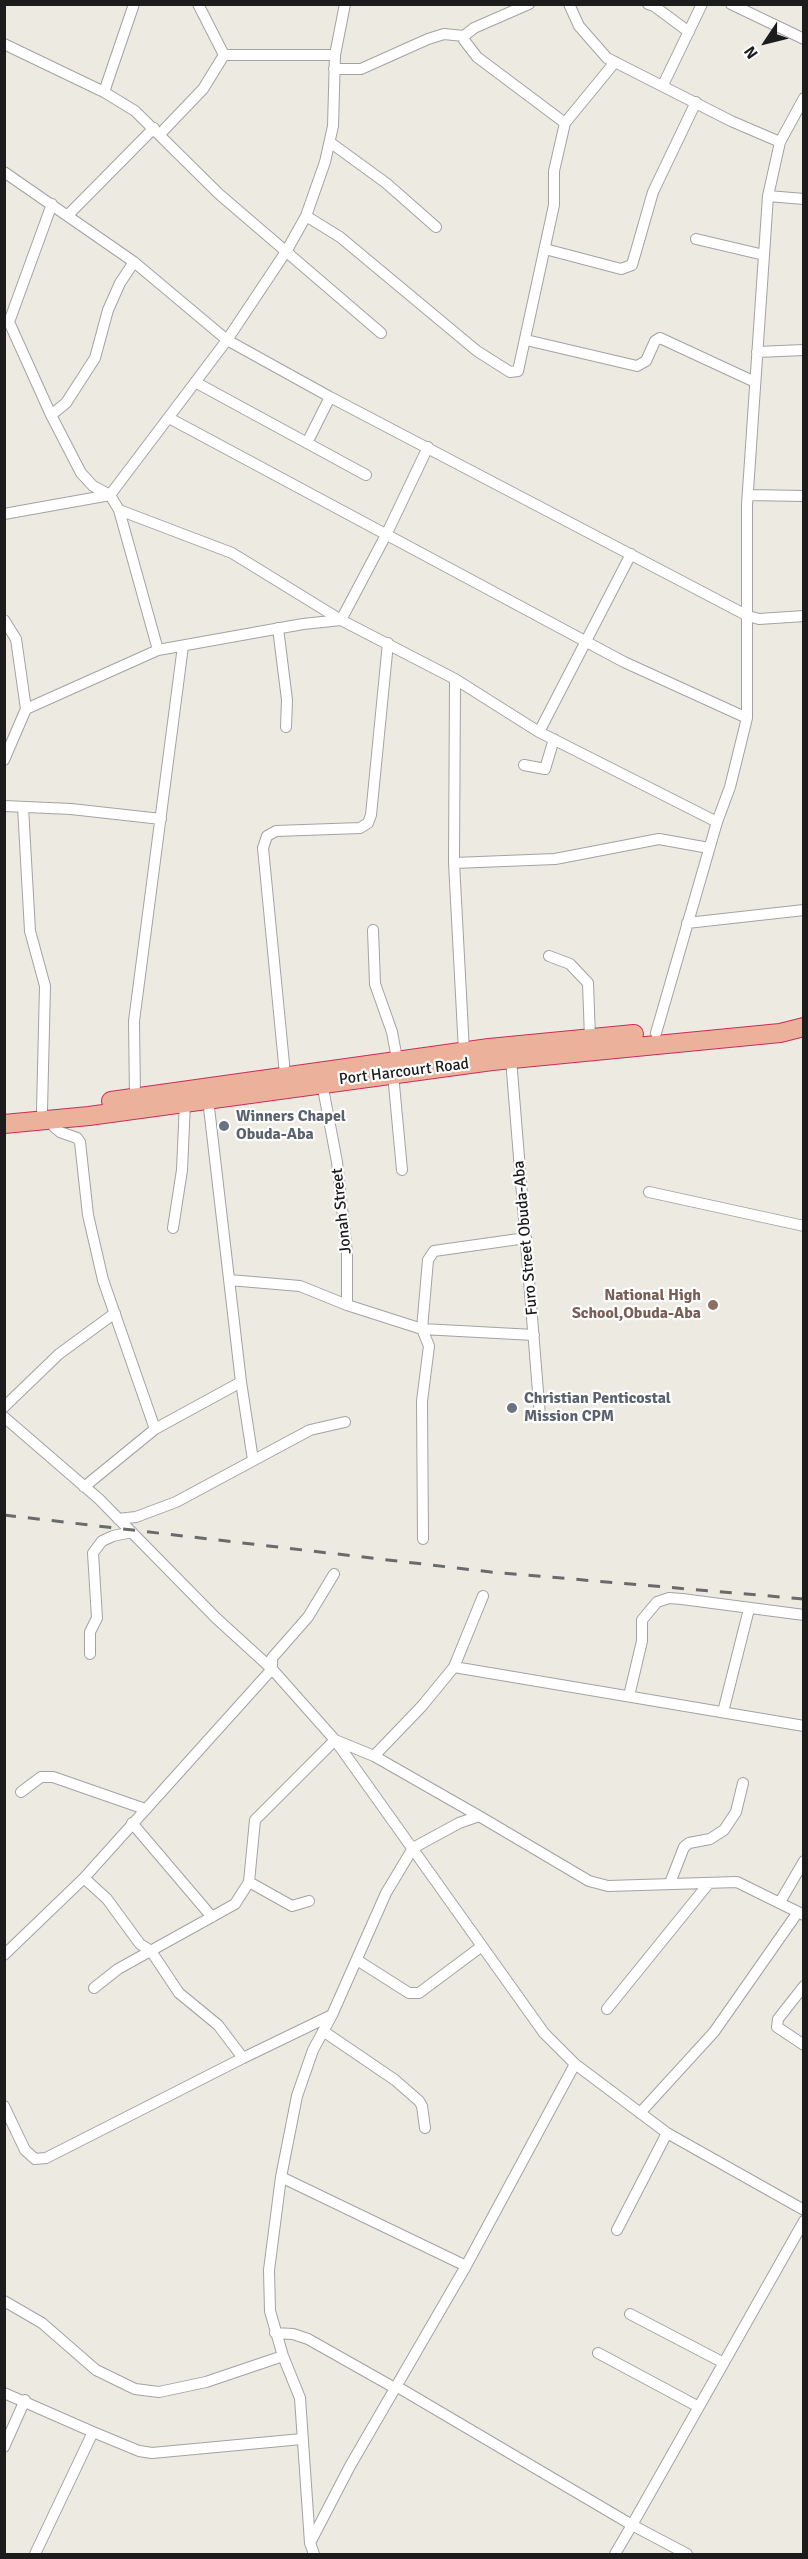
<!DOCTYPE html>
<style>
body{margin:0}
#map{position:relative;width:808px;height:2559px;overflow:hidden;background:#edeae2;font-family:Signika,sans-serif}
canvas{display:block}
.frame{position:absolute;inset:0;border:6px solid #1c1c1c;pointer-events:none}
.north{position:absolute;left:736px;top:12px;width:60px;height:60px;-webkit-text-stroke:4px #fff;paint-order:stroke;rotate:235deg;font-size:16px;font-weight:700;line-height:24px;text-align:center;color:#1c1c1c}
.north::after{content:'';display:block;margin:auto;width:21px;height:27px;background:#1c1c1c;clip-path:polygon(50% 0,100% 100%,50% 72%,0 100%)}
</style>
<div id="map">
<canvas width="808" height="2559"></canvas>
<div class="frame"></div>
<div class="north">N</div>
</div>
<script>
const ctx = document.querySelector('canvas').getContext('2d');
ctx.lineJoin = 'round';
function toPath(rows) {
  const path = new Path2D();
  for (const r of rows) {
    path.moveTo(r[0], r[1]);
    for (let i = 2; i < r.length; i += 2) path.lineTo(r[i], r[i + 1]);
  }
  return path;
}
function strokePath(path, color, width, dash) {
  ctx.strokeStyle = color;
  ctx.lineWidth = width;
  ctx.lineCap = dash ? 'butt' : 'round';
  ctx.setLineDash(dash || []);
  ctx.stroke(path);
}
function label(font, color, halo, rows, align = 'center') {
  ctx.font = font + ' Signika,sans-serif';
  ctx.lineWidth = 4.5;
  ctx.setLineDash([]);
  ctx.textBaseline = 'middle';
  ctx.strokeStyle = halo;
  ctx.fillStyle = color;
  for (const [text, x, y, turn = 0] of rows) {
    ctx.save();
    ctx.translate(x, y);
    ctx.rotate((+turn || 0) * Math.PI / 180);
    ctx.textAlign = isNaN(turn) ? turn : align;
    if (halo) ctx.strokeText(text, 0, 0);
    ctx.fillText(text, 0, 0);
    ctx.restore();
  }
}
const minor = toPath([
 [198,4,224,55],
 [529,4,474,28,464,36,464,40,477,57,565,123],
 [569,4,579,26,607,58,731,121,780,142],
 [648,4,654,6,689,32],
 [731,4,804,39],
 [4,44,104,92,135,111,219,194,381,333],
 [224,55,335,55],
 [334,69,361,69,428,39,444,34,464,36],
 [663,85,702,4],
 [104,92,134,4],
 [160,134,203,89,224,55],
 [331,143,386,183,436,227],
 [4,172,134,262,227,340,330,397,748,616,759,619,804,616],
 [768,196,804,199],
 [52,204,9,322,51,415,81,473,93,486,110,495,119,510,158,650],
 [68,215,154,128],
 [306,216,340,237,477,351,510,372,518,371,554,205,554,171,565,123,615,62],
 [696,239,764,255],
 [545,249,621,269,632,265,653,192,696,102],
 [526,340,637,366,646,361,655,341,660,338,755,382],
 [757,352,804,350],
 [195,382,366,475],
 [51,415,66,403,95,358,108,310,120,283,134,262],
 [169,418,624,662,747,718],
 [308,441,330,397],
 [748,495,804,496],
 [119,510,232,553,341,620,387,533,428,447],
 [4,514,110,495,227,340,287,250,306,216,325,162,333,126,335,55,345,4],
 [4,620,16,639,26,709,4,760],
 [278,628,287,700,286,727],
 [455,679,454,863,464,1051],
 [26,709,158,650,303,624,341,620,455,679,539,732,717,822],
 [539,732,631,554],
 [524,765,545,769,554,739],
 [4,806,71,809,161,819],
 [23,807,30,931,45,986,42,1110],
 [454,863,555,859,659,839,709,848],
 [687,923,804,910],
 [373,930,375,984,392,1032,397,1059],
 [549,956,570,964,588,983,590,1038],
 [656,1033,717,822,730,787,747,718,747,505,768,196,780,142,804,98],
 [511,1059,540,1416],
 [285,1074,263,848,267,836,276,831,360,828,368,823,371,815,388,643],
 [393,1074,402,1170],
 [322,1083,337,1162,347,1253,347,1305],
 [135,1097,134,1021,183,646],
 [208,1099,241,1382,253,1460],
 [53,1120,54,1127,60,1132,77,1138,80,1142,88,1215,103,1280,155,1429],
 [649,1192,804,1226],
 [173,1228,182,1170,185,1102],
 [229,1280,300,1286,347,1305,422,1329,534,1335],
 [4,1407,59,1354,115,1313],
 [4,1417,99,1499,216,1618,272,1669,335,1740,544,2033,575,2064,667,2133,804,2210],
 [84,1487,155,1429,241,1382],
 [118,1519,136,1517,176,1502,310,1430,345,1422],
 [423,1539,422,1401,429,1346,422,1329,428,1260,434,1251,526,1238],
 [90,1654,90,1632,97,1618,93,1553,102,1541,113,1536,132,1532],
 [454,1667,804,1726],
 [629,1696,642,1641,642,1620,657,1602,669,1598,682,1599,804,1615],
 [723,1712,749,1609],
 [374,1756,422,1706,454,1667,483,1596],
 [21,1792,41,1777,53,1777,145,1809],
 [132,1823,212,1917],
 [249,1882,292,1906,309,1901],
 [670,1883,684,1847,689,1843,710,1839,724,1830,736,1812,743,1783],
 [780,1902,804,1861],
 [4,1955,84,1878],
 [357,1960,409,1993,419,1993,482,1946],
 [804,1986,778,2019,777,2027,804,2045],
 [94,1988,118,1969,235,1904,249,1882,255,1820,335,1740,374,1756,479,1816],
 [607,2009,709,1883],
 [332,2015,243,2058,218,2025,179,1993,151,1951,140,1944,107,1899,84,1878,272,1669,272,1658,308,1617,334,1574],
 [323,2031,395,2080,419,2101,422,2106,425,2128],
 [4,2106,25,2150,35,2159,46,2158,243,2058],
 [640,2113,714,2032,798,1912],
 [281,2177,466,2266],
 [617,2230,667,2133],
 [4,2301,42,2323,96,2370,135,2389,159,2392,206,2382,283,2356],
 [630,2314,722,2362],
 [275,2333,293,2334,308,2339,393,2387],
 [598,2353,697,2406],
 [396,2386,632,2525,615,2554],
 [4,2393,93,2432,139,2451,152,2453,302,2439],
 [4,2447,25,2400],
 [310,2543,350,2466,466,2266,575,2064],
 [35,2554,93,2432],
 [314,2554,310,2543,300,2398,283,2356,270,2311,269,2270,281,2177,297,2096,313,2050,332,2015,386,1893,413,1848,459,1823,479,1816,589,1881,608,1886,737,1882,804,1915],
 [687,2554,632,2525,804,2221]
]);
const trunk = toPath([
 [111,1101,489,1048,634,1034],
 [4,1124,89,1116,492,1061,780,1033,804,1027]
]);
strokePath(minor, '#a3a3a3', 12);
strokePath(trunk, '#cf2b5b', 20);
strokePath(minor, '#fff', 10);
strokePath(trunk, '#ecb19a', 18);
strokePath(toPath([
 [4,1515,491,1572,804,1599]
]), '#6a6a6a', 3, [12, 12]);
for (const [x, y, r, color] of [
 [224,1126,6,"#6b7280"],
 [713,1305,6,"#8d6e63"],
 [512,1408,6,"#6b7280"]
]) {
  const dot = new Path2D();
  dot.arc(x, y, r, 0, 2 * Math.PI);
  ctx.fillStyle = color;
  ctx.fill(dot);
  strokePath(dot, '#fff', 2);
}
label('16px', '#1c1c1c', '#fff', [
 ["Port Harcourt Road",404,1072,-7],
 ["Jonah Street",342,1211,-96],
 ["Furo Street Obuda-Aba",526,1238,-95]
]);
label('bold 16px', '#5b616d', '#fff', [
 ["Winners Chapel",236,1117],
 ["Obuda-Aba",236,1135],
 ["Christian Penticostal",524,1399],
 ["Mission CPM",524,1417]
], 'left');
label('bold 16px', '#785e54', '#fff', [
 ["National High",701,1296],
 ["School,Obuda-Aba",701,1314]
], 'right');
</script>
